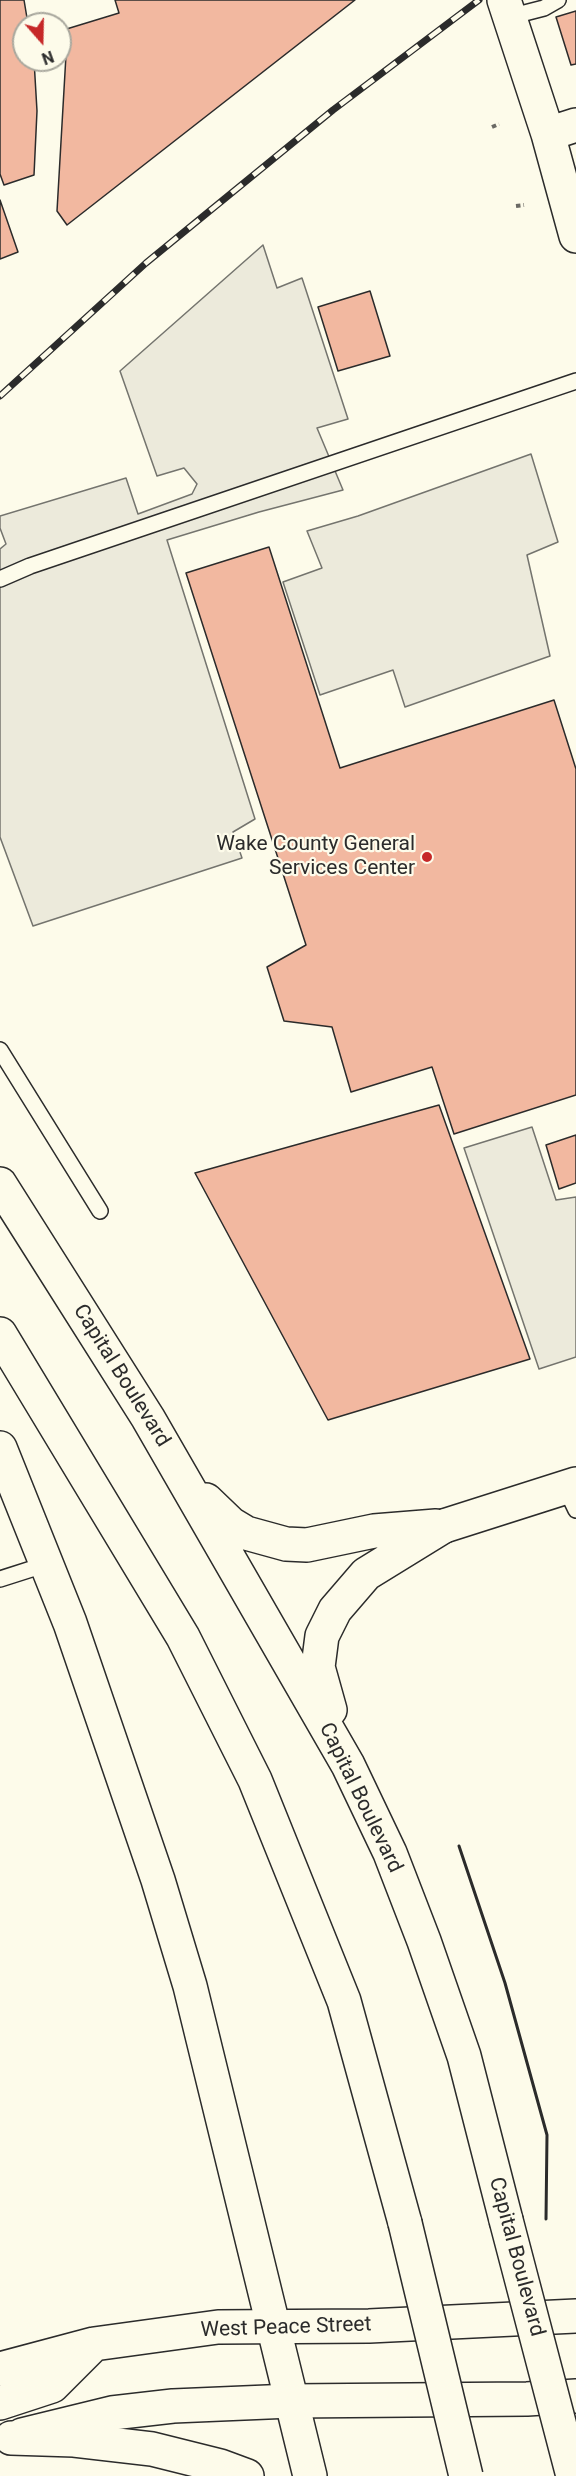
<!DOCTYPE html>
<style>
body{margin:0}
#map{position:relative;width:576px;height:2476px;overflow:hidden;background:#fdfbea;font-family:Roboto,sans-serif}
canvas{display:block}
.north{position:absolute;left:12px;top:12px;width:60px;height:60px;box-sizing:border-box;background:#fdfbea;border:2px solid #a9a89e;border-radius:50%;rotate:160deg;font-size:16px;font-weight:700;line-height:24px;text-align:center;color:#2b2b2b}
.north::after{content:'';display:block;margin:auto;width:21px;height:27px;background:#c62828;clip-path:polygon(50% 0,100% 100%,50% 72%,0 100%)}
</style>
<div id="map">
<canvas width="576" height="2476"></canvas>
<div class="north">N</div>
</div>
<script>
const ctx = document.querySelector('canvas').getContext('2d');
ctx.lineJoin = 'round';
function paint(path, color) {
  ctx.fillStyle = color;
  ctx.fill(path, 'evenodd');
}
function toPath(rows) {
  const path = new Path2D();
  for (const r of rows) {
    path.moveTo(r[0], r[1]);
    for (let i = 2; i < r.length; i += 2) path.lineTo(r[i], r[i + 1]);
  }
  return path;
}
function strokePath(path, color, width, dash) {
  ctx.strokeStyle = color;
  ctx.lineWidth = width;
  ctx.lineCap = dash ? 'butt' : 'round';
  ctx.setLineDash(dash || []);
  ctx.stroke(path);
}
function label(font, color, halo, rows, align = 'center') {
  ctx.font = font + ' Roboto,sans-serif';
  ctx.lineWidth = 4.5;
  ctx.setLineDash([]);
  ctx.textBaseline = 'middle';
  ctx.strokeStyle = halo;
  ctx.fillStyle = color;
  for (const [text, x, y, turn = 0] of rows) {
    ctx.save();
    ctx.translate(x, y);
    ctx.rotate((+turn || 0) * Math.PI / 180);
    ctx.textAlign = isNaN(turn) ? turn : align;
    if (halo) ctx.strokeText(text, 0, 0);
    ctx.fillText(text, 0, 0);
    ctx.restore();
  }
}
const parking = toPath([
 [263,245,277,288,302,278,348,419,317,428,343,490,259,512,167,540,255,819,233,832,242,858,33,926,0,837,0,549,6,544,0,528,0,516,126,478,138,514,192,494,197,484,184,468,157,476,120,371,263,245],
 [531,454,558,542,527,555,550,656,405,707,393,670,320,695,283,582,322,568,307,531,358,516,531,454],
 [532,1127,556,1200,576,1197,576,1357,539,1369,464,1148,532,1127]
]);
paint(parking, '#eceadb');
strokePath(parking, '#74746e', 1.5);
const building = toPath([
 [0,0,24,0,28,24,24,24,24,60,34,60,37,111,34,175,4,185,0,174,0,0],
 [115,0,355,0,67,225,57,211,66,55,60,31,119,13,115,0],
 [576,11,576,64,571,65,556,17,576,11],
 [0,200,18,252,0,259,0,200],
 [370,291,390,356,338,371,318,307,370,291],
 [269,547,340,768,554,700,576,769,576,1095,454,1134,432,1067,351,1092,332,1027,284,1021,267,967,306,945,186,573,269,547],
 [439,1105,530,1359,328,1420,195,1173,439,1105],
 [576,1135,576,1183,559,1189,546,1145,576,1135]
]);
paint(building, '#f2b8a0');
strokePath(building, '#2b2b2b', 1.5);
const service = toPath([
 [509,17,544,8,558,0],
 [0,579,30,566,576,381],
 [0,1050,100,1211],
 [565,1487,576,1510],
 [0,1579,47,1564]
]);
const tertiary = toPath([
 [504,0,548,134,576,236],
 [548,134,576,125],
 [444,1526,576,1484]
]);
const secondary = toPath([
 [0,2369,94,2344,218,2327,369,2326,576,2316],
 [0,2403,52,2386,92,2346],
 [22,2435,112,2413,173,2406,291,2401,527,2399,576,2396]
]);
const primary = toPath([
 [0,1184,148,1418,348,1765,390,1853,424,1941,464,2056,506,2220],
 [0,1334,183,1637,255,1780,344,2001,405,2223],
 [0,1448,70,1623,158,1880,190,1986,310,2476],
 [206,1500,231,1524,246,1533,286,1544,307,1545,374,1531,436,1526],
 [330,1710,318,1667,322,1636,335,1610,366,1574,444,1526],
 [11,2438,74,2440,152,2449,220,2466,247,2476]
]);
strokePath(service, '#2b2b2b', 18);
strokePath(tertiary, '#2b2b2b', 36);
strokePath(secondary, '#2b2b2b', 36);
strokePath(primary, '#2b2b2b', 36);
strokePath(toPath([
 [492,127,499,124],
 [516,206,524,205]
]), '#6a6964', 4, [4.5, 3]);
strokePath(service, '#fdfbea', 15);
strokePath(tertiary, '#fdfbea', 33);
strokePath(secondary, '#fdfbea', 33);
strokePath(primary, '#fdfbea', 33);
const rail = toPath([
 [0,396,146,263,333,110,479,0]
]);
strokePath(rail, '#2b2b2b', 7);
strokePath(rail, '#fdfbea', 4.5, [14]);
const primaryBridge = toPath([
 [506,2220,573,2476],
 [405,2223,466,2476]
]);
strokePath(primaryBridge, '#2b2b2b', 36, []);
strokePath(primaryBridge, '#fdfbea', 33);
strokePath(toPath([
 [459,1846,505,1983,547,2135,546,2219]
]), '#2b2b2b', 3);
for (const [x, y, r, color] of [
 [427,857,6,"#c62828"]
]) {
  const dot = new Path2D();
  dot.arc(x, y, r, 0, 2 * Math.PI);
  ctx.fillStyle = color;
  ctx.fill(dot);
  strokePath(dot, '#fdfbea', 2);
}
label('21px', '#2b2b2b', '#fdfbea', [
 ["Wake County General",415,845],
 ["Services Center",415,869]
], 'right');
label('21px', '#2b2b2b', '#fdfbea', [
 ["Capital Boulevard",121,1376,58],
 ["Capital Boulevard",360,1798,64],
 ["Capital Boulevard",516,2257,75],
 ["West Peace Street",286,2328,-2]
]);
</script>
